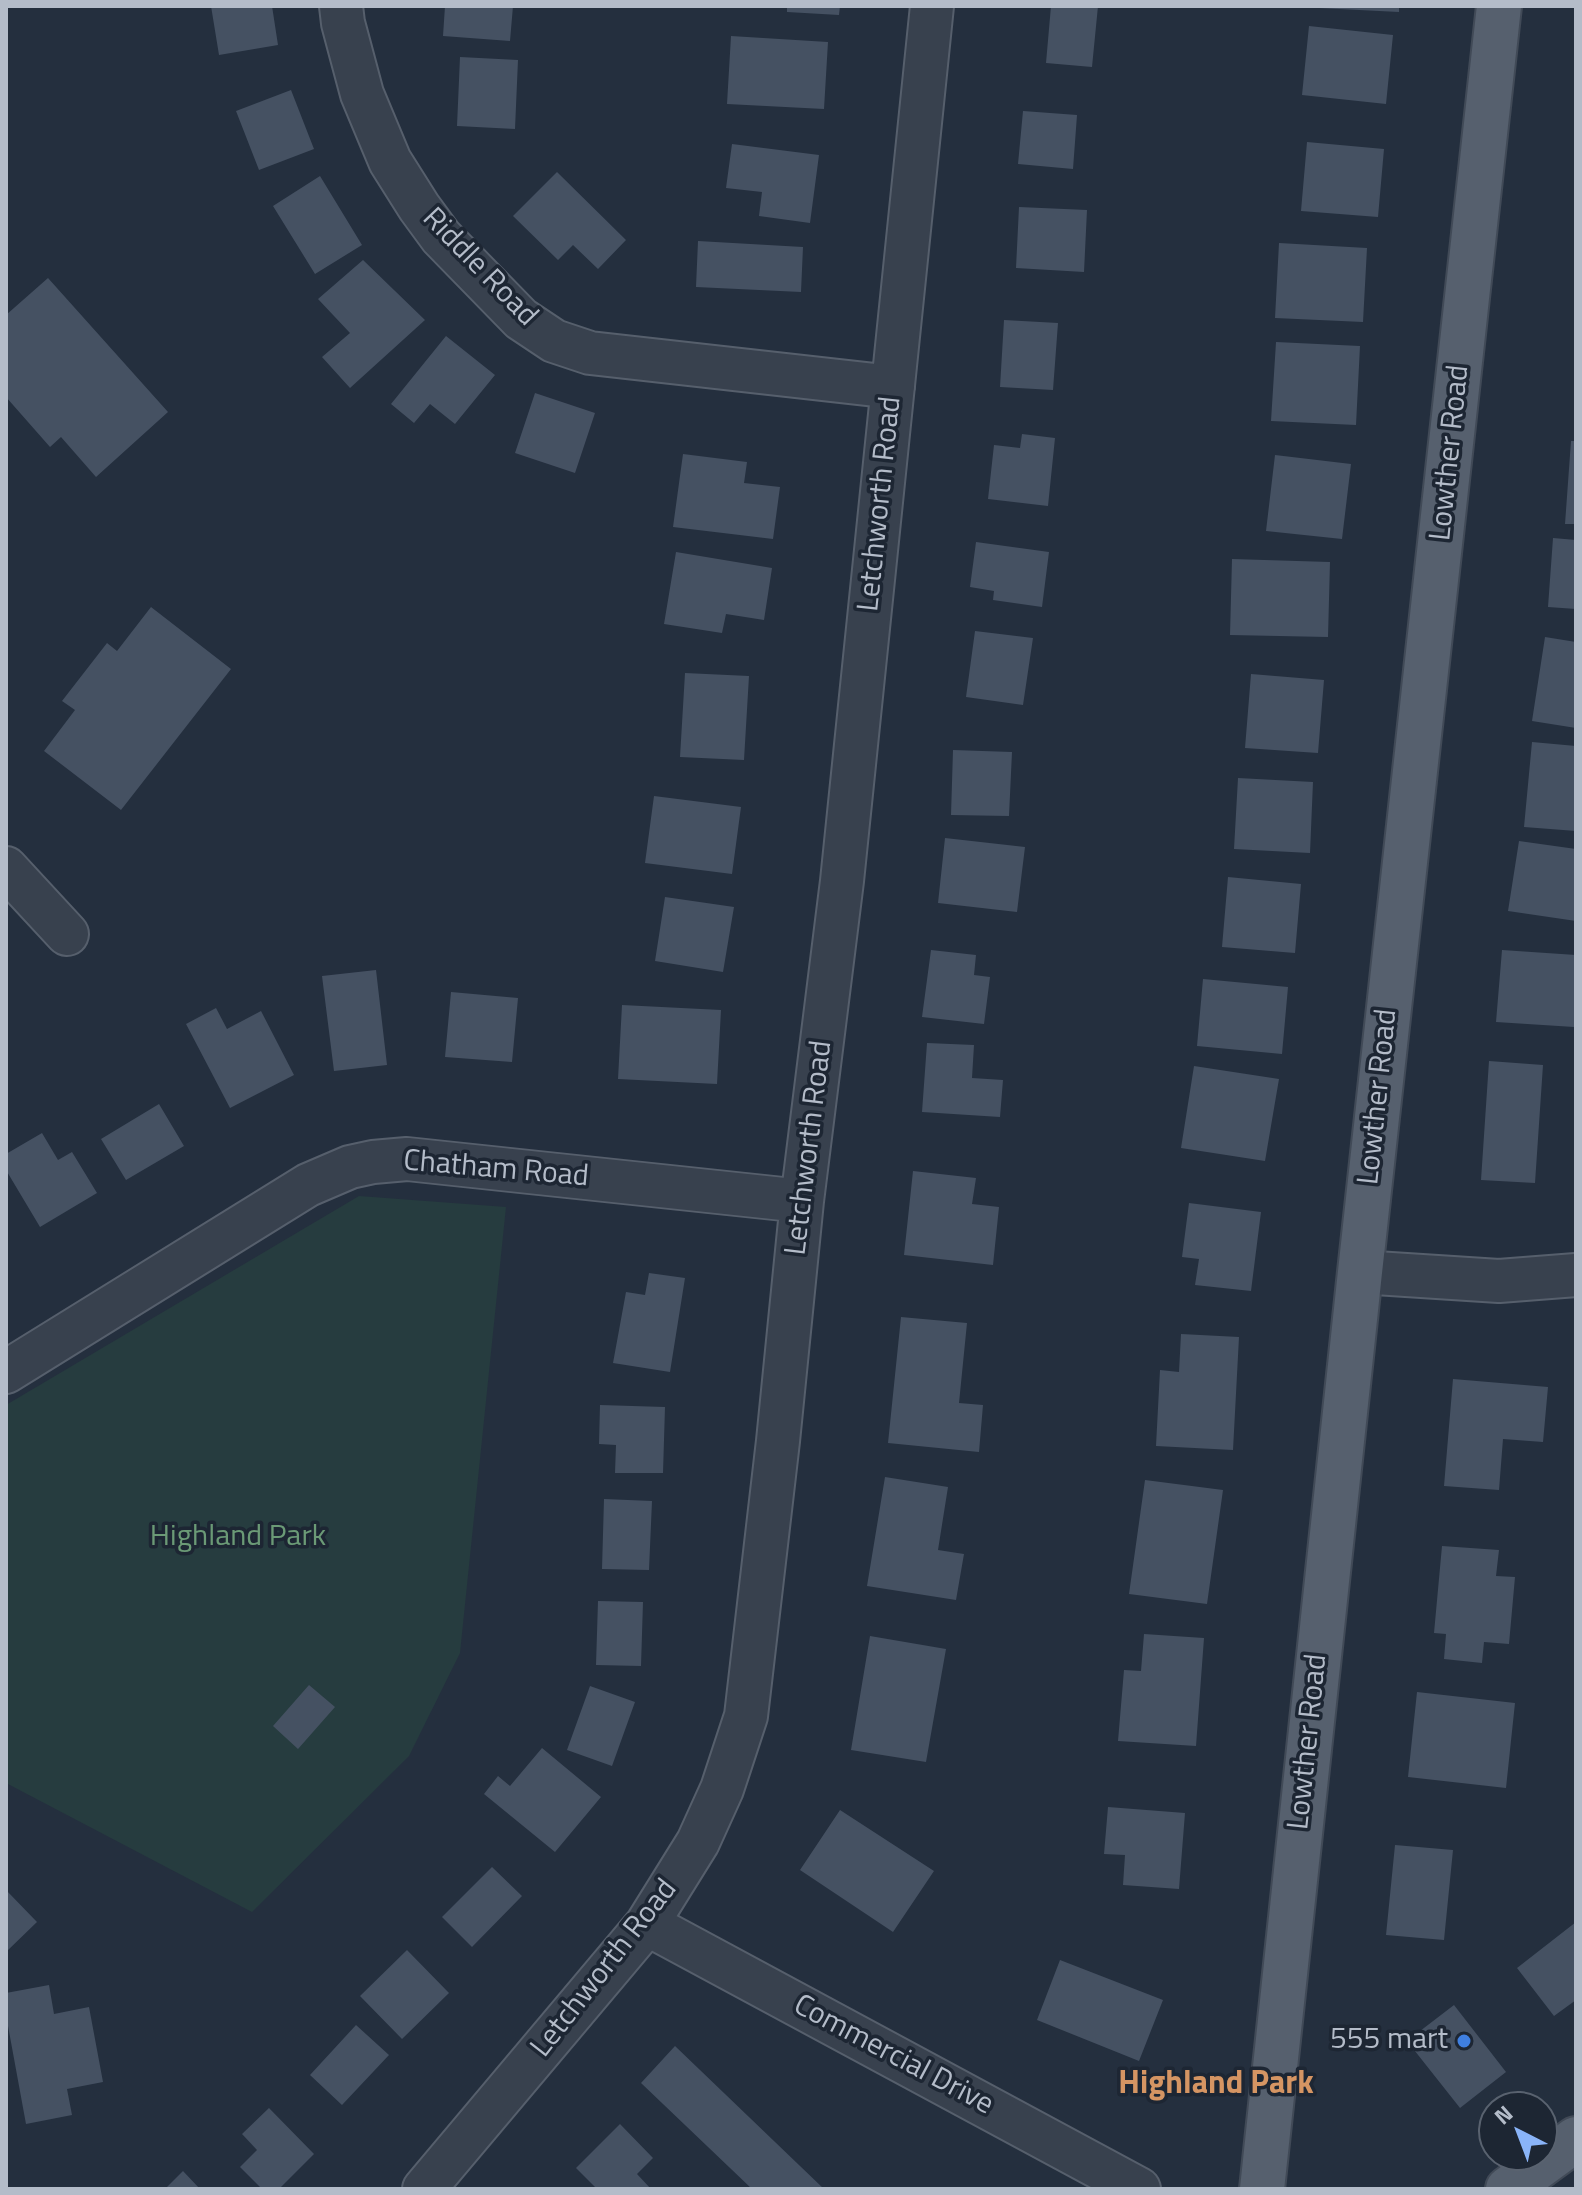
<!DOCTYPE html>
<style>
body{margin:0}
#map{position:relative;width:1582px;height:2195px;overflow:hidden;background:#242f3e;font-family:"Titillium Web",sans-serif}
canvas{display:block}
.frame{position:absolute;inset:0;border:8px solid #b4bcc9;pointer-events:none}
.north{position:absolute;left:1478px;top:2091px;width:80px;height:80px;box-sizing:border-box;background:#1d2633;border:2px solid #59626f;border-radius:50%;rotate:318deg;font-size:22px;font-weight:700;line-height:32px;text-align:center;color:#b4bcc9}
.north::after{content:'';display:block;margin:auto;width:28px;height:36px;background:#8ab4f8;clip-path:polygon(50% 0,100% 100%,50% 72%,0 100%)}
</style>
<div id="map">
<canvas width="1582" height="2195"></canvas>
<div class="frame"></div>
<div class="north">N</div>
</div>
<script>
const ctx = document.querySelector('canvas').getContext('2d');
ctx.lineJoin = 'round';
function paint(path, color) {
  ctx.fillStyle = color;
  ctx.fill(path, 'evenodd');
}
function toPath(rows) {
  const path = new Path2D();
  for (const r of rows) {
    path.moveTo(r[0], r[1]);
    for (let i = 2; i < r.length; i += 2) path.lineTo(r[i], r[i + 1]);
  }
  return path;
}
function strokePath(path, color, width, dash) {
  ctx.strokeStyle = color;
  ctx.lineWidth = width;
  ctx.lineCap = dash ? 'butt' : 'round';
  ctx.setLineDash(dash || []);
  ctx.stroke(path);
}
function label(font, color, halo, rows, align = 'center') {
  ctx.font = font + ' "Titillium Web",sans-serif';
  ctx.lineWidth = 7;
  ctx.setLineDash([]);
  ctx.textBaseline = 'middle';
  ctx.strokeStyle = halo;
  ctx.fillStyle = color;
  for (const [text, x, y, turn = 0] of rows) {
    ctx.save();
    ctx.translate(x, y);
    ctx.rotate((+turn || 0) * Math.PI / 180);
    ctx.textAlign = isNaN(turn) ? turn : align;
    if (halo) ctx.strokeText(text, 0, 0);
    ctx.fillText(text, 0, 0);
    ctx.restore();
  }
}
paint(toPath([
 [359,1196,506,1207,460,1653,409,1756,252,1912,6,1783,6,1405]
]), '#263c3f');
paint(toPath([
 [211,6,272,6,278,45,219,55],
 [445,6,513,6,510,41,443,36],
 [787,6,840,6,839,15,787,12],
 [1051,6,1098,6,1092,67,1046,63],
 [1319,6,1399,6,1399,12,1319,8],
 [1309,26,1393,35,1386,104,1302,95],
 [731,36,828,42,824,109,727,104],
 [460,57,518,60,515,129,457,126],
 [291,90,314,149,259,170,236,111],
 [1023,111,1077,115,1073,169,1018,164],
 [1307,142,1384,149,1378,217,1301,211],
 [732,144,819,155,810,223,759,216,762,192,726,188],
 [557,172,626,240,598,269,573,245,558,260,513,216],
 [320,176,362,245,315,274,273,206],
 [1019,207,1087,210,1084,272,1016,268],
 [698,241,803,247,801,292,696,287],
 [1279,243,1367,248,1363,322,1275,318],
 [363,260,425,320,350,388,322,357,350,333,318,299],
 [48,278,168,412,96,477,61,437,50,447,6,397,6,315],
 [1004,320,1058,323,1053,390,1000,387],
 [446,336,495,375,455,424,430,404,414,423,391,404],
 [1276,342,1360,346,1356,425,1271,421],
 [535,393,595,413,575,473,515,453],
 [1022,434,1055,438,1048,506,988,499,994,445,1020,448],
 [1571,441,1576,441,1576,524,1565,524],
 [683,454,747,462,744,483,780,487,773,539,673,527],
 [1275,455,1351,464,1342,539,1266,531],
 [1553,538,1576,540,1576,609,1548,607],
 [976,542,1049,552,1042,607,993,600,994,591,970,587],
 [676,552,772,568,764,620,726,614,722,633,664,624],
 [1232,559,1330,562,1328,637,1230,635],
 [151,607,231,669,121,810,44,751,75,710,62,701,107,643,117,651],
 [975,631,1033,638,1023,705,966,697],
 [1545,637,1576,642,1576,728,1532,721],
 [685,673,749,676,744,760,680,757],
 [1251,674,1324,680,1318,753,1245,748],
 [1532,742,1576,746,1576,831,1524,827],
 [953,750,1012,752,1009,816,951,815],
 [1238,778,1313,782,1310,853,1234,849],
 [654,796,741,807,732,874,645,863],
 [945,838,1025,847,1017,912,938,903],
 [1519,841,1576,849,1576,921,1508,911],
 [1228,877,1301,884,1295,953,1222,947],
 [665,897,734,907,723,972,655,961],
 [931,950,976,955,974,975,990,977,984,1024,922,1017],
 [1502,950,1576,955,1574,1027,1496,1022],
 [376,970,387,1065,334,1071,322,976],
 [1203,979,1288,987,1282,1054,1197,1046],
 [451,992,518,998,512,1062,445,1057],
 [622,1005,721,1010,717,1084,618,1079],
 [216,1008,227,1029,261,1011,294,1075,230,1108,186,1024],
 [927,1043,974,1045,972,1078,1003,1080,1000,1117,922,1112],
 [1489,1061,1543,1065,1535,1183,1481,1180],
 [1194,1066,1279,1079,1265,1161,1181,1148],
 [159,1104,184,1146,126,1180,101,1139],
 [42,1133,58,1160,72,1152,97,1193,40,1227,6,1170,6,1154],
 [913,1171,976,1178,972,1204,999,1207,993,1265,904,1255],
 [1189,1203,1261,1212,1251,1291,1195,1285,1199,1259,1182,1257],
 [649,1273,685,1278,670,1372,613,1363,626,1292,645,1295],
 [901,1317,967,1323,959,1403,983,1405,979,1452,888,1443],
 [1181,1334,1239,1337,1233,1450,1156,1446,1160,1370,1179,1372],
 [1453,1379,1548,1387,1543,1442,1503,1439,1499,1490,1444,1486],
 [600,1405,665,1407,663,1473,615,1473,616,1445,599,1444],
 [885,1477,948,1487,938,1550,964,1554,956,1600,867,1586],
 [1145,1480,1223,1490,1207,1604,1129,1594],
 [604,1499,652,1501,649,1570,602,1569],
 [1442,1546,1499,1550,1496,1576,1515,1577,1509,1644,1484,1642,1482,1663,1444,1659,1446,1634,1434,1633],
 [598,1601,643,1602,641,1666,596,1665],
 [1144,1634,1204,1638,1196,1746,1118,1741,1124,1670,1141,1671],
 [870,1636,946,1649,926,1762,851,1750],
 [309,1685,335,1707,298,1749,273,1726],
 [590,1686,635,1702,612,1766,567,1750],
 [1417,1692,1515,1703,1506,1788,1408,1777],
 [542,1748,601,1797,555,1852,484,1794,498,1776,510,1786],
 [1108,1807,1185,1813,1179,1889,1123,1885,1125,1855,1104,1854],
 [840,1810,934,1871,893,1932,800,1870],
 [1395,1845,1453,1850,1444,1940,1386,1935],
 [492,1867,522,1896,472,1947,442,1917],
 [6,1890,37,1922,6,1952],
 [1576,1922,1576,2000,1554,2016,1517,1968],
 [407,1950,449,1993,402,2039,360,1996],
 [1060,1960,1163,2000,1139,2061,1037,2020],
 [49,1985,54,2014,89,2007,103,2082,67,2089,72,2115,26,2124,6,2015,6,1993],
 [1454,2005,1506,2072,1460,2108,1407,2041],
 [356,2025,389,2055,342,2105,310,2075],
 [675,2046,824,2189,752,2189,641,2083],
 [269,2108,314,2154,279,2189,262,2189,240,2167,257,2150,242,2134],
 [620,2124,653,2158,637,2174,651,2189,597,2189,576,2168],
 [183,2171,200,2189,165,2189]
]), '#455162');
const minor = toPath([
 [341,6,343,23,362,94,390,161,419,207,441,237,521,319,554,341,590,353,893,387],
 [6,868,67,934],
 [1360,1272,1499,1281,1576,1275],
 [6,1372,308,1185,350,1167,373,1162,407,1159,802,1201],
 [647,1924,1139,2189],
 [424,2189,647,1924,698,1842,722,1789,746,1716,778,1441,802,1201,842,881,932,6]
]);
const major = toPath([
 [1262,2189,1360,1272,1499,6],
 [1508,2189,1576,2139]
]);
strokePath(minor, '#565f6c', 46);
strokePath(major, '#414a57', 48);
strokePath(minor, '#38414e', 42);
strokePath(major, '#56606e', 44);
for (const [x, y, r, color] of [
 [1464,2041,8,"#3f7fe0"]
]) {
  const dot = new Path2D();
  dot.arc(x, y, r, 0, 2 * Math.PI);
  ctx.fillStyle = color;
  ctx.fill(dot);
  strokePath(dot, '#1d2633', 3);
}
label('30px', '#b4bcc9', '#1d2633', [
 ["Riddle Road",479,268,46],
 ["Lowther Road",1451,453,-84],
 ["Letchworth Road",881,504,-84],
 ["Lowther Road",1379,1097,-84],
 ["Letchworth Road",810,1148,-83],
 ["Chatham Road",496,1170,5],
 ["Lowther Road",1309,1742,-84],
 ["Letchworth Road",605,1969,-52],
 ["Commercial Drive",893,2056,28]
]);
label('30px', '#6b9a76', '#1d2633', [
 ["Highland Park",238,1538]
]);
label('30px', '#b4bcc9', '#1d2633', [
 ["555 mart",1448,2041]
], 'right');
label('bold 32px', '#d59563', '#1d2633', [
 ["Highland Park",1216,2085]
]);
</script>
